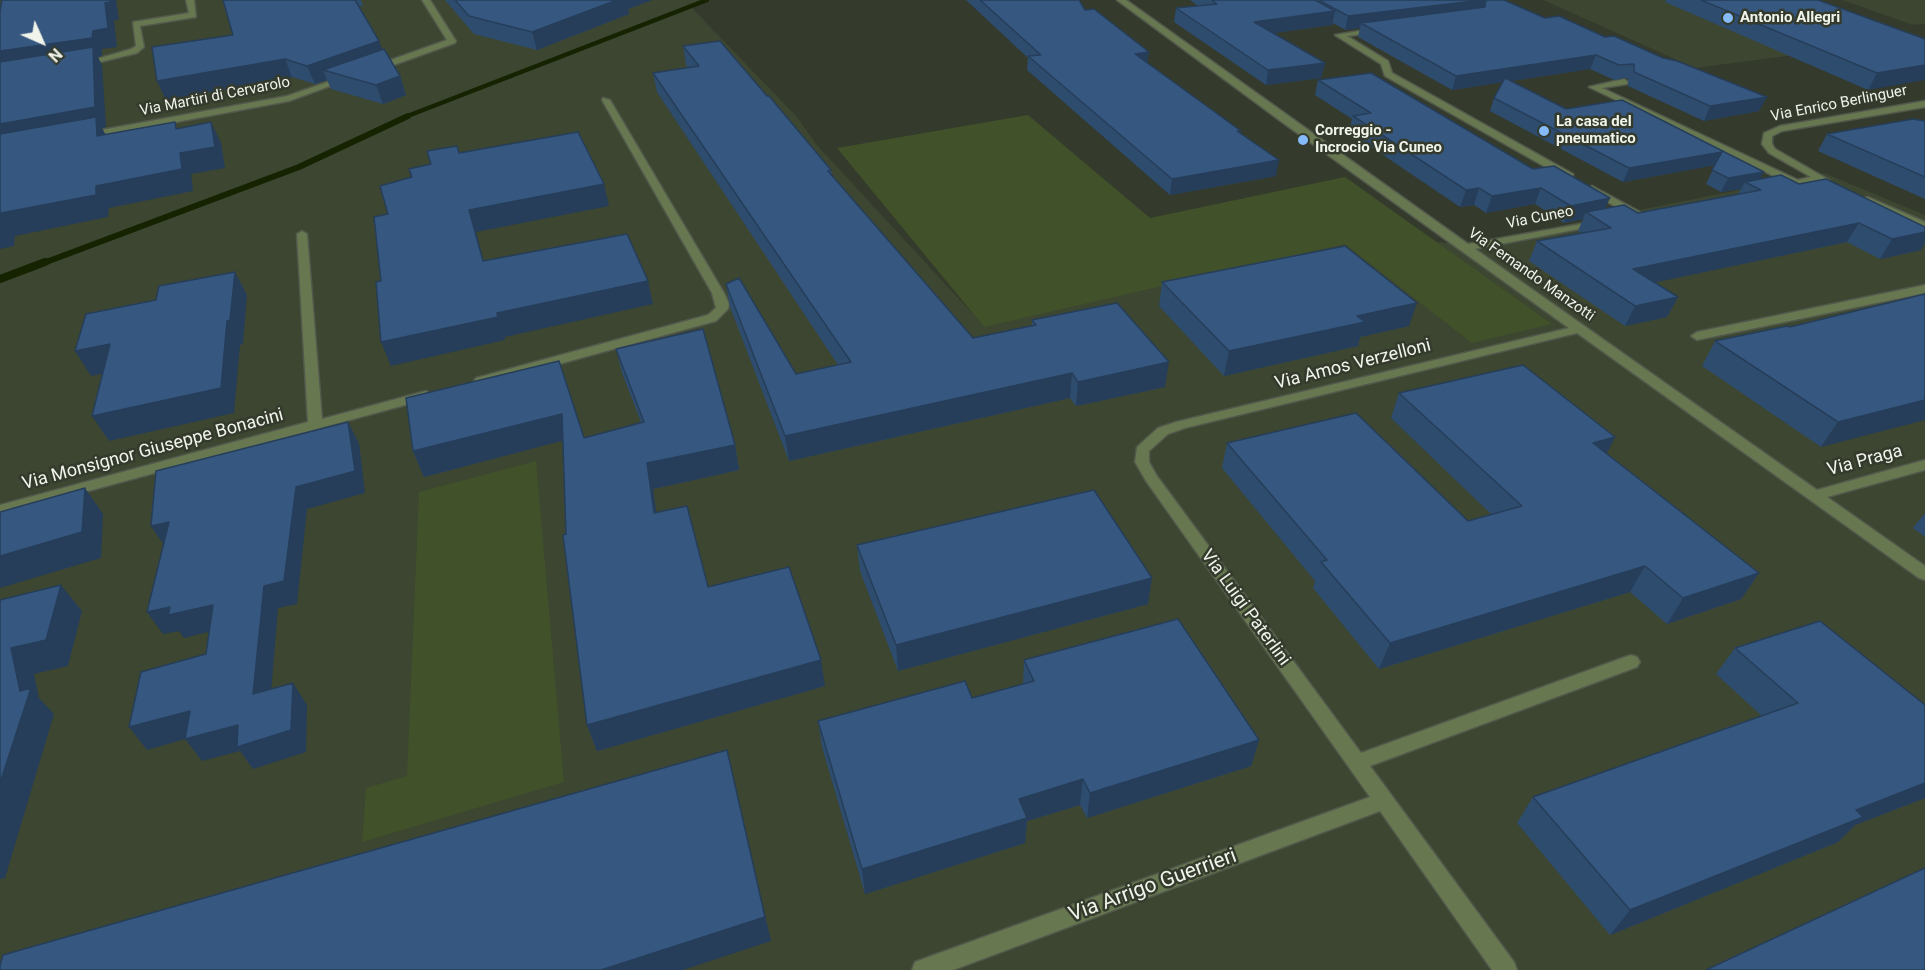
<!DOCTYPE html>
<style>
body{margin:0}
#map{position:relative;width:1925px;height:970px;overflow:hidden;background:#343a2c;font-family:Roboto,sans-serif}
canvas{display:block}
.north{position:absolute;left:12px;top:12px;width:60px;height:60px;-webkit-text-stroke:4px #343a2c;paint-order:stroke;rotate:135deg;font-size:16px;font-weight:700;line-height:24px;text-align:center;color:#f0f4eb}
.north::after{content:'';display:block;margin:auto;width:21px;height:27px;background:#f0f4eb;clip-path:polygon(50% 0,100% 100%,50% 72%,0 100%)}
</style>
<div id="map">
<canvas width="1925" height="970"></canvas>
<div class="north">N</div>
</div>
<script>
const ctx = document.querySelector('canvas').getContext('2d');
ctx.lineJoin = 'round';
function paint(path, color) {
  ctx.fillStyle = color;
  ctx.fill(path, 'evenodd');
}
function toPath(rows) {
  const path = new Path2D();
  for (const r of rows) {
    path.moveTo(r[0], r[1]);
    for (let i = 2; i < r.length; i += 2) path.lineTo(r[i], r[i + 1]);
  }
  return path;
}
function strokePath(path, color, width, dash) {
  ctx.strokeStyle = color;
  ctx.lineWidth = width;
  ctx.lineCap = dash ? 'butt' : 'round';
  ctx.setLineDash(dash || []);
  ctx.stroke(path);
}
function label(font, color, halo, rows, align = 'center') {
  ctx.font = font + ' Roboto,sans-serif';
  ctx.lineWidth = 5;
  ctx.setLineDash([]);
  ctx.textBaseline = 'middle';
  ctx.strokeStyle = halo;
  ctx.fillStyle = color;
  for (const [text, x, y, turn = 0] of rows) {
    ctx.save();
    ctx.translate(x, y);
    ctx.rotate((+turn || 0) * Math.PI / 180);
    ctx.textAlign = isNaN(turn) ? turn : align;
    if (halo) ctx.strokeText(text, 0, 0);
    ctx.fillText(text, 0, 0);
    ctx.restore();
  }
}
paint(toPath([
 [0,0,711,0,692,8,797,117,816,144,984,326,1336,237,1469,244,1824,173,1925,215,1925,970,0,970],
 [1543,0,1819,0,1925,38,1695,68],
 [1842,0,1925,0,1925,24,1913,25]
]), '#3c4631');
paint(toPath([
 [1028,115,1150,218,1345,177,1552,324,1472,343,1345,244,984,327,837,148],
 [536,461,564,782,362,842,366,788,407,776,419,492]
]), '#41512a');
strokePath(toPath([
 [405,117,707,0]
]), '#162300', 4.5);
strokePath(toPath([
 [41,264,299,167,408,116]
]), '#162300', 6);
strokePath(toPath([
 [0,279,45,262]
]), '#162300', 8);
const minor = toPath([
 [186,0,194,0,196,17,140,26,144,47,137,53,80,67,76,65,131,49,136,46,133,22,189,13,186,0],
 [422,0,430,0,456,41,455,43,377,71,371,71,371,67,447,40,422,0],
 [1117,0,1126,0,1468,244,1604,220,1605,222,1600,225,1475,249,1817,490,1925,460,1925,470,1827,497,1925,566,1925,580,1919,578,1577,333,1185,428,1168,434,1149,451,1149,462,1157,476,1361,753,1625,657,1631,655,1637,657,1640,662,1637,667,1370,766,1514,962,1517,970,1492,970,1380,811,953,970,912,970,915,962,923,959,1370,797,1146,481,1135,462,1137,447,1158,428,1176,422,1569,328,1282,122,1117,0],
 [1378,28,1381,28,1381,32,1347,36,1388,61,1392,73,1573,174,1573,178,1565,178,1385,76,1381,64,1335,35,1378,28],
 [345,76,352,78,289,101,85,139,80,136,85,133,287,96,345,76],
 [1624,79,1628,82,1627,84,1602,88,1798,180,1811,177,1769,153,1762,144,1764,133,1780,126,1925,101,1925,107,1782,131,1772,136,1772,144,1775,149,1829,180,1824,183,1819,181,1776,190,1771,187,1772,185,1786,182,1589,87,1624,79],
 [603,98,610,100,724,293,729,304,728,309,716,321,486,384,476,384,474,381,476,378,708,315,716,308,712,293,602,100,603,98],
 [1592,186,1640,212,1641,214,1636,217,1632,216,1588,191,1587,189,1592,186],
 [1868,197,1925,222,1925,229,1864,202,1864,198,1868,197],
 [302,231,307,234,322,419,426,391,433,395,431,398,0,515,0,505,308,422,297,234,302,231],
 [1925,285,1925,293,1697,340,1691,336,1697,332,1925,285]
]);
strokePath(minor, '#52584b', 3);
paint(minor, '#677851');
paint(toPath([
 [223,0,361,0,363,7,358,5,382,50,400,76,406,95,383,104,331,89,327,80,315,84,292,77,166,100,233,35],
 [445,0,652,0,628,9,629,14,537,50,474,34],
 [966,0,1079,0,1085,10,1147,62,1241,134,1276,176,1170,195,1027,70,1028,58],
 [1190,0,1504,0,1759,111,1704,121,1628,86,1628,78,1614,80,1590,69,1511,81,1566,109,1760,179,1921,250,1880,259,1847,242,1655,282,1678,297,1667,317,1625,326,1529,261,1537,241,1581,233,1578,231,1583,219,1564,223,1535,204,1486,213,1474,205,1460,207,1349,132,1352,119,1315,95,1318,80,1533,169,1610,198,1605,208,1638,213,1738,194,1741,189,1721,192,1706,184,1715,165,1623,182,1490,111,1494,98,1503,82,1452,90,1358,37,1360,28,1345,30,1333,23,1332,25,1274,33,1325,63,1321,78,1266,85,1174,22,1176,8,1198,6],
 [1666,0,1818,0,1925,39,1868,90,1665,2],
 [683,46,767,96,831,170,832,175,973,338,1032,325,1032,320,1165,387,1076,406,1070,398,789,461,730,307,726,284,796,374,838,365,657,92,653,73,688,67,686,65],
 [1925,121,1925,199,1818,151,1827,134],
 [1162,282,1409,326,1360,337,1358,346,1224,376,1159,306],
 [1925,294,1821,447,1702,366,1715,341,1790,327],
 [616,349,735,445,739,470,653,489,656,513,708,587,825,686,597,751,587,725,566,534,563,440,424,477,413,451,584,438,641,422,622,373],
 [1399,393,1607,454,1759,573,1741,599,1667,624,1630,592,1379,669,1313,588,1315,581,1222,468,1227,443,1468,521,1492,515,1391,418],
 [1925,513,1925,537,1913,528],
 [857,545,1148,604,898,671,860,571],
 [1735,648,1925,705,1925,798,1855,825,1838,842,1610,935,1517,823,1533,797,1762,716,1716,674],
 [1024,660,1259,740,1251,766,1087,818,1080,805,1027,821,1025,843,865,894,822,747,818,721,972,698,1023,684]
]), '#2e4c6e');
paint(toPath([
 [110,0,116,0,119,20,114,20,117,47,102,49,102,56,98,57,102,65,106,127,102,128,107,137,0,147,0,51,93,31,105,3],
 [617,0,652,0,628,9,629,14,537,50,532,32],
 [1482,0,1486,0,1482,12,1361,23,1360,28,1345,30,1348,16],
 [1335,11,1332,25,1252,36,1254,22],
 [379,41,386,59,323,70,327,80,315,84,307,66],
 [1149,52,1147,66,1135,54],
 [1596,55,1590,69,1452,90,1456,76],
 [285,59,292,77,166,100,157,81],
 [1325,63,1321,78,1266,85,1268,70],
 [1925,65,1925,80,1868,90,1877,73],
 [400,76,406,95,383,104,376,85],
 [1767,97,1759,111,1704,121,1710,106],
 [211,122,221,143,225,168,191,174,193,191,109,208,108,217,15,236,14,246,0,249,0,220,1,213,96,186,180,153],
 [1722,152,1716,165,1623,182,1629,168],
 [1279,160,1276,176,1170,195,1172,179],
 [1764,172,1756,186,1745,182,1741,189,1721,192,1728,178],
 [604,184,609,206,476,232,490,284,483,261,469,210],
 [1479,188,1474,205,1460,207,1466,190],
 [1541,188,1535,204,1486,213,1492,196],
 [1610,198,1602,215,1586,212,1583,219,1564,223,1571,206],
 [1859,223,1847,242,1624,289,1633,269],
 [1925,232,1925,243,1921,250,1880,259,1892,239],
 [235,272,247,295,243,344,240,345,234,413,109,441,92,416,227,321],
 [648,281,653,304,505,337,505,340,391,366,381,342,497,313],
 [1678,297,1667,317,1625,326,1635,306],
 [1417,303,1409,326,1360,337,1358,346,1224,376,1229,351,1357,316],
 [110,344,125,369,91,376,75,351],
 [1169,362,1165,387,1076,406,1078,382],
 [1072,373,1070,398,789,461,785,436],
 [1925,400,1925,420,1821,447,1838,422],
 [562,414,569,439,424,477,413,451],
 [348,422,359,443,365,493,307,509,297,604,278,608,269,717,253,694,264,586,296,487],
 [1615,437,1602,463,1593,443],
 [735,445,739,470,653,489,660,539,654,513,647,463],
 [85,488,103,514,101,558,0,588,0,556],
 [169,522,166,548,151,526],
 [1645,566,1630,592,1379,669,1390,643],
 [1759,573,1741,599,1667,624,1683,598],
 [1152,578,1148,604,898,671,896,645],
 [61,585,82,611,68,666,34,674,39,698,54,714,5,878,0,879,0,783,20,691,11,648],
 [213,605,228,627,184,638,179,631,163,634,147,612,170,607],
 [821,660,825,686,597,751,587,725],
 [293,683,307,705,306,752,253,769,240,751,202,761,185,739,147,750,129,727,190,711,206,733],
 [1259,740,1251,766,1087,818,1090,793],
 [727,750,771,941,683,970,601,970],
 [1083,779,1080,805,1027,821,1025,843,865,894,862,869,1019,799],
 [1925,783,1925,798,1855,825,1838,842,1610,935,1630,910,1856,810]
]), '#263e5a');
const building = toPath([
 [2,0,110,0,110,2,105,3,108,28,93,31,92,38,0,51,0,11,2,0],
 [223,0,355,0,379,41,307,66,285,59,157,81,152,47,233,35,223,0],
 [455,0,617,0,532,32,469,16,455,0],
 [980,0,1079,0,1085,10,1094,9,1149,52,1135,54,1241,131,1237,131,1279,160,1172,179,1028,56,1041,55,980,0],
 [1212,0,1315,0,1335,11,1254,22,1325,63,1268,70,1176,8,1217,4,1212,0],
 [1319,0,1482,0,1348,16,1319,0],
 [1486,0,1504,0,1545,18,1559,16,1605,37,1614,36,1663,58,1677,61,1767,97,1710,106,1634,72,1634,64,1619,65,1596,55,1456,76,1361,23,1485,7,1486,0],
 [1701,0,1818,0,1925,39,1925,65,1877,73,1701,0],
 [720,41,767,96,769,96,831,170,828,171,973,338,1036,325,1032,320,1117,303,1169,362,1078,382,1072,373,785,436,726,284,739,278,796,374,851,362,653,73,699,66,683,46,720,41],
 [93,47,95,107,0,124,0,62,93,47],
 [384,49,400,76,376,85,323,70,384,49],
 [1371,73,1533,169,1554,166,1610,198,1571,206,1541,188,1492,196,1479,188,1466,190,1353,116,1371,113,1318,80,1371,73],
 [1505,78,1566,109,1622,100,1764,172,1728,178,1712,170,1722,152,1629,168,1494,98,1505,78],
 [96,117,97,136,175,122,176,129,211,122,215,147,180,153,182,169,96,186,96,195,1,213,0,220,0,134,96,117],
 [1913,119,1925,121,1925,177,1827,134,1913,119],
 [578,132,604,184,469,210,483,261,627,234,648,281,497,313,498,317,381,342,376,282,381,281,374,217,388,214,380,186,412,177,409,169,431,164,427,151,457,146,459,153,578,132],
 [1781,175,1799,184,1826,179,1925,227,1925,232,1892,239,1859,223,1633,269,1678,297,1635,306,1537,241,1611,228,1586,212,1624,205,1638,213,1761,190,1745,182,1781,175],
 [1345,246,1417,303,1357,316,1365,322,1229,351,1162,282,1345,246],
 [235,272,230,320,227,321,221,388,92,416,110,344,75,351,86,314,156,300,159,286,235,272],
 [1925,294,1925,400,1838,422,1715,341,1787,326,1790,327,1925,294],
 [703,329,735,445,647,463,654,513,687,506,708,587,789,567,821,660,587,725,563,535,566,534,562,414,413,451,406,398,559,361,584,438,644,422,616,349,703,329],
 [1523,365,1615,437,1593,443,1759,573,1683,598,1645,566,1390,643,1321,562,1327,560,1227,443,1356,413,1468,521,1522,506,1399,393,1523,365],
 [348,422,355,471,296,487,284,581,264,586,253,694,293,683,291,730,237,747,238,725,185,739,190,711,129,727,141,672,206,654,213,605,168,615,170,607,147,612,169,522,151,526,156,471,348,422],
 [85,488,82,532,0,556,0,512,85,488],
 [1094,490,1152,578,896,645,857,545,1094,490],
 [61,585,46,640,11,648,20,691,31,688,0,783,0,600,61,585],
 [1178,619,1259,740,1090,793,1083,779,1019,799,1027,818,862,869,818,721,965,681,972,698,1034,681,1024,660,1178,619],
 [1820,621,1925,705,1925,783,1856,810,1863,817,1630,910,1533,797,1798,703,1735,648,1820,621],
 [727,750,765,917,601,970,0,970,0,965,3,955,727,750],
 [1925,868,1925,970,1706,970,1925,868]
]);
paint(building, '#365880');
strokePath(building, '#263e5a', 1.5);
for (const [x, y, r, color] of [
 [1728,18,6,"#85bbfb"],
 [1544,131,6,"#85bbfb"],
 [1303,140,6,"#85bbfb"]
]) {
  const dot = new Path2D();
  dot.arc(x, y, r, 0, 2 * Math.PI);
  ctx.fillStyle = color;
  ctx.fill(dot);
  strokePath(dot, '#343a2c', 2);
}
label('bold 15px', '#f0f4eb', '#343a2c', [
 ["Antonio Allegri",1740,18],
 ["La casa del",1556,122],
 ["pneumatico",1556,139],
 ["Correggio -",1315,131],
 ["Incrocio Via Cuneo",1315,148]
], 'left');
label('15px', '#f0f4eb', '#343a2c', [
 ["Via Martiri di Cervarolo",215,97,-11],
 ["Via Enrico Berlinguer",1839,104,-11],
 ["Via Cuneo",1540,218,-11],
 ["Via Fernando Manzotti",1531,275,35]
]);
label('18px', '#f0f4eb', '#343a2c', [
 ["Via Amos Verzelloni",1353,365,-14],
 ["Via Monsignor Giuseppe Bonacini",153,450,-15],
 ["Via Praga",1865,461,-15],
 ["Via Luigi Paterlini",1245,608,54]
]);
label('21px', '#f0f4eb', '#343a2c', [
 ["Via Arrigo Guerrieri",1153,886,-20]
]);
</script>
